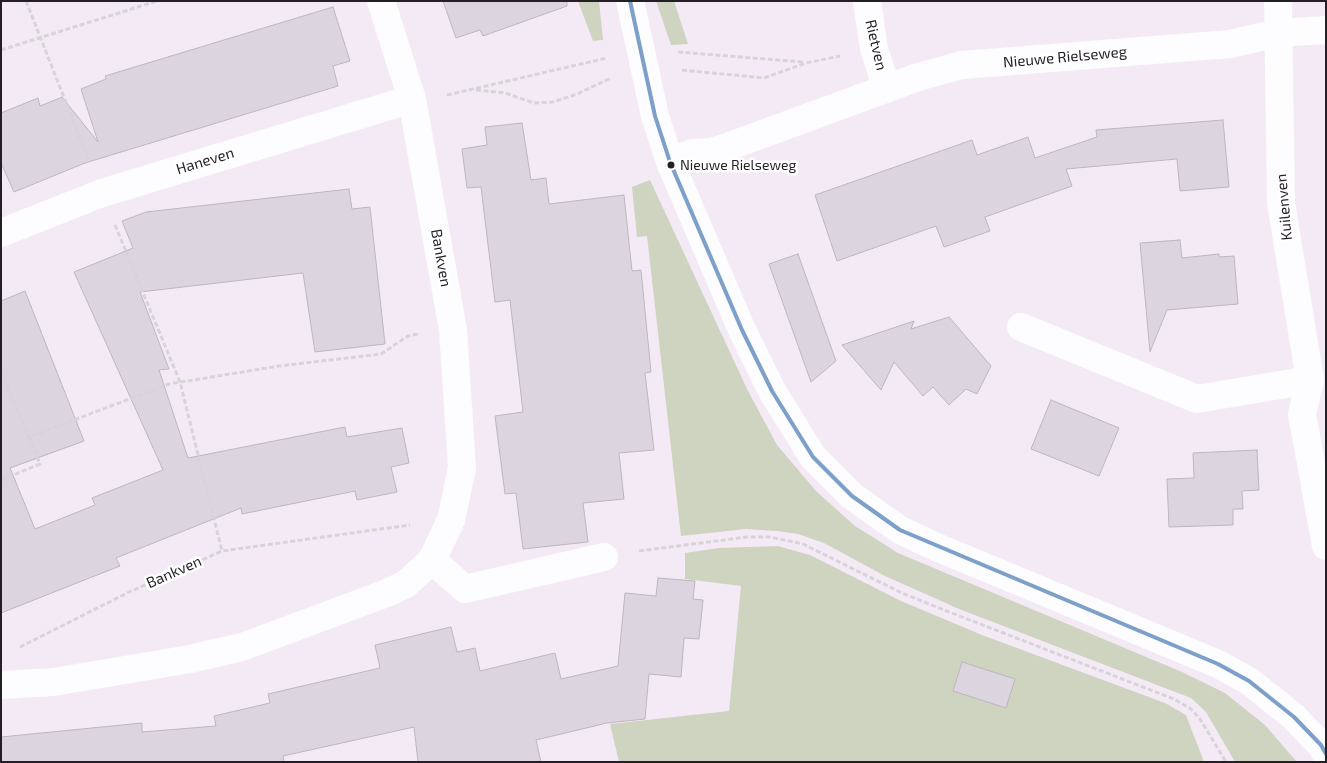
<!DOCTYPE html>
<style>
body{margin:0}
#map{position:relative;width:1327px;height:763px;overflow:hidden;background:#f4eaf6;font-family:"Exo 2",sans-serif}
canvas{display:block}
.frame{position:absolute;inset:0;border:2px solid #241e26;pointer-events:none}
</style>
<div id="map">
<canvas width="1327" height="763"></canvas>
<div class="frame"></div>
</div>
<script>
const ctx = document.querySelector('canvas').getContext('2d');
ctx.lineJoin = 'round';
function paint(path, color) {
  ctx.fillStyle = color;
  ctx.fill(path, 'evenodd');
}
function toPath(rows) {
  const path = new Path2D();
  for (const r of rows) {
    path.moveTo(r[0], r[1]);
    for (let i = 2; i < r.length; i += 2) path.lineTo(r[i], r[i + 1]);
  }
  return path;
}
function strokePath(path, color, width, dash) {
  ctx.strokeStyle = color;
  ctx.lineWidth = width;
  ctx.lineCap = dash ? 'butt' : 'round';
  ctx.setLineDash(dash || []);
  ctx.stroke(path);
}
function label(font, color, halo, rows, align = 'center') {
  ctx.font = font + ' "Exo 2",sans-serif';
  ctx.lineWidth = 5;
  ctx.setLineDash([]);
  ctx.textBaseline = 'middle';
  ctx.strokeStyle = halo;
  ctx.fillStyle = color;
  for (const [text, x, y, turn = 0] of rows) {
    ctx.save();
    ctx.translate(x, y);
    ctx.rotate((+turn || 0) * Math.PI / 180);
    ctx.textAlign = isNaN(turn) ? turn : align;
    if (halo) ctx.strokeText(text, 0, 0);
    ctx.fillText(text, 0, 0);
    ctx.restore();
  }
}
paint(toPath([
 [578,1,599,1,603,40,593,41],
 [656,1,674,1,688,44,671,45],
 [650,180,748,391,777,445,816,491,855,526,898,553,1182,672,1225,693,1265,725,1297,762,1235,762,1206,712,1191,698,959,609,885,576,824,543,798,534,777,531,746,529,681,536,647,236,637,237,632,187],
 [778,546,810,555,901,601,982,635,1165,703,1186,715,1204,762,619,762,610,724,729,711,741,586,685,579,685,553,719,548]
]), '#ced4c0');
const building = toPath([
 [443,1,567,1,567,6,483,36,480,30,456,38,443,1],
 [333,7,350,61,333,66,338,86,85,163,14,192,1,163,1,113,38,98,40,106,62,97,98,142,81,89,106,79,105,76,333,7],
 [1223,120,1229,187,1180,191,1177,159,1066,169,1072,186,985,217,990,231,944,247,936,226,837,261,815,195,972,140,977,155,1028,137,1035,158,1097,137,1096,130,1223,120],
 [522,123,531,180,546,178,549,204,624,195,632,271,641,270,651,372,645,373,654,450,619,453,624,499,583,503,588,542,523,549,516,493,505,494,495,416,523,412,510,300,495,302,481,187,467,188,462,149,487,145,485,127,522,123],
 [349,189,352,209,370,207,385,344,315,352,303,273,140,292,169,369,159,370,188,458,345,427,347,437,402,428,409,463,391,467,397,492,357,500,355,491,242,514,241,508,116,558,120,566,1,613,1,301,25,291,84,441,10,468,35,529,95,505,92,498,163,470,74,272,133,248,122,221,146,212,349,189],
 [1180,240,1182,258,1219,254,1219,257,1234,256,1238,304,1167,310,1150,352,1140,243,1180,240],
 [798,254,836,361,811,382,769,264,798,254],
 [949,317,991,366,977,394,966,389,949,405,933,387,923,396,894,362,881,390,842,345,914,321,911,329,949,317],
 [1051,400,1119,428,1099,476,1031,449,1051,400],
 [1257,450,1259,490,1242,491,1243,509,1233,509,1233,525,1169,527,1167,479,1194,478,1193,453,1257,450],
 [658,578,695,581,693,599,703,600,699,639,684,638,681,677,649,674,645,719,607,723,536,740,541,762,418,762,414,727,283,756,284,762,1,762,1,737,142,723,142,732,216,726,214,716,270,703,268,694,380,668,375,645,451,627,457,652,475,648,480,671,555,653,561,679,618,666,625,593,656,596,658,578],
 [962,662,1015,679,1006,708,953,691,962,662]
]);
paint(building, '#dcd4de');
strokePath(building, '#bdb6bf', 1);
strokePath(toPath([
 [26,1,89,161],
 [1,50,157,1],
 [678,52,803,62],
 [682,70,764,78,806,63,840,56],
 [476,90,505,93,534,103,553,102,577,94,611,78],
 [447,95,607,58],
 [115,225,180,382,222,551],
 [1,372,29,437],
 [1,480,40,464,29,437,169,384,279,366,381,354,408,336,418,334],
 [639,551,747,537,770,537,803,544,902,593,949,612,1174,699,1191,709,1200,719,1226,762],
 [20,647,129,592,222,551,410,525]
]), '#d7d4d8', 3, [5, 2.5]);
strokePath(toPath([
 [867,1,874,49,887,89],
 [1278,1,1281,203,1310,380,1302,414,1326,546],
 [670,162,692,153,711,152,730,146,918,77,962,65,1230,44,1278,33,1326,30],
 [1,233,102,193,412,99],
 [1021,327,1197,399,1310,380],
 [432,560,465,589,604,557],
 [1,685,53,682,190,659,242,647,387,593,406,584,432,560,451,520,462,468,453,330,412,99,381,1]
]), '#fdfcfe', 28);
strokePath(toPath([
 [630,1,655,116,670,162,742,330,772,391,813,457,852,496,900,530,934,546,1218,664,1249,681,1294,717,1321,745,1326,754]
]), '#fdfcfe', 28);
strokePath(toPath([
 [630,1,655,116,670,162,742,330,772,391,813,457,852,496,900,530,1218,664,1249,681,1294,717,1321,745,1326,754]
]), '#7ca0c9', 4);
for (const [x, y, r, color] of [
 [671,165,4.5,"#241e26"]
]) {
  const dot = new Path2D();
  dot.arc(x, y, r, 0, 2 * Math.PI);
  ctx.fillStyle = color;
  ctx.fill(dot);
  strokePath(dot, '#fff', 2);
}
label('14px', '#241e26', '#fff', [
 ["Nieuwe Rielseweg",680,165]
], 'left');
label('15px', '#241e26', '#fff', [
 ["Rietven",876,45,77],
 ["Nieuwe Rielseweg",1065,57,-5],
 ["Haneven",205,161,-17],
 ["Kuilenven",1284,207,-95],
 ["Bankven",441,258,80],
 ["Bankven",174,572,-24]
]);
</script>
